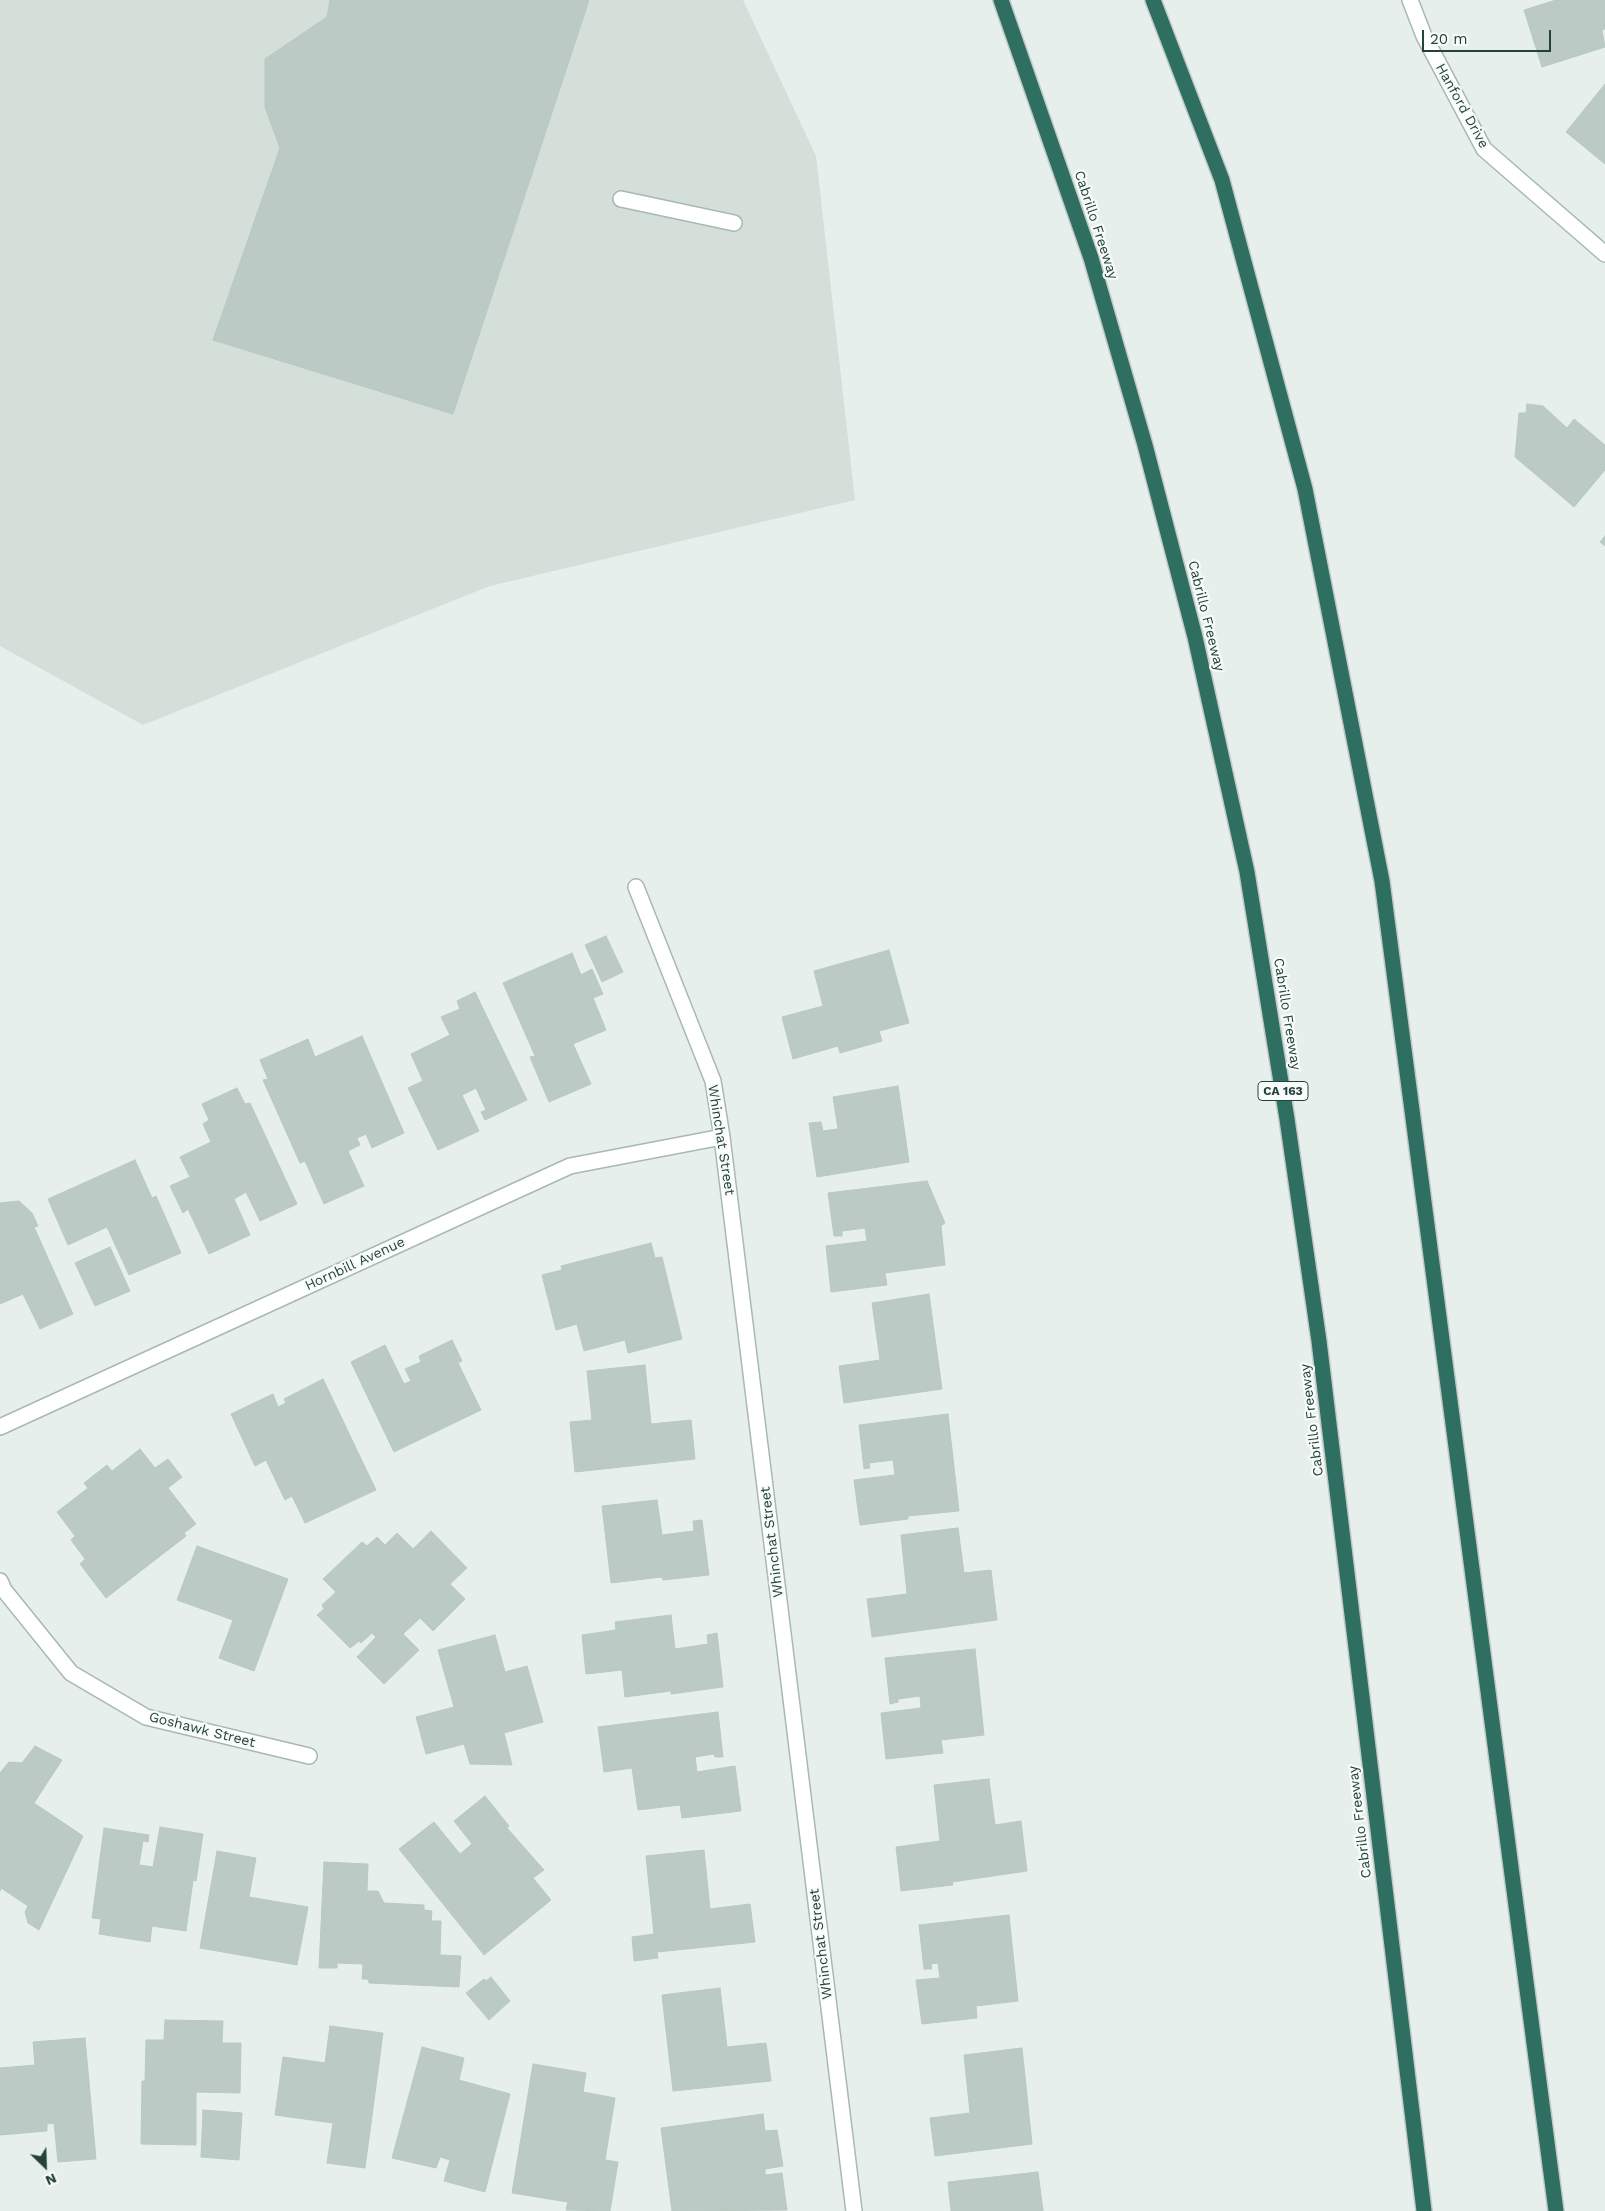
<!DOCTYPE html>
<style>
body{margin:0}
#map{position:relative;width:1605px;height:2211px;overflow:hidden;background:#e6efeb;font-family:"Work Sans",sans-serif}
canvas{display:block}
.north{position:absolute;left:20px;top:2141px;width:50px;height:50px;-webkit-text-stroke:4px #f7fbf9;paint-order:stroke;rotate:156deg;font-size:14px;font-weight:700;line-height:20px;text-align:center;color:#24423a}
.north::after{content:'';display:block;margin:auto;width:18px;height:22px;background:#24423a;clip-path:polygon(50% 0,100% 100%,50% 72%,0 100%)}
.scale{position:absolute;left:1422px;top:30px;width:129px;height:22px;box-sizing:border-box;border:2px solid #24423a;border-top:0;padding-left:6px;font-size:15px;line-height:18px;white-space:nowrap;color:#24423a;-webkit-text-stroke:4px #f7fbf9;paint-order:stroke}
</style>
<div id="map">
<canvas width="1605" height="2211"></canvas>
<div class="north">N</div>
<div class="scale">20 m</div>
</div>
<script>
const ctx = document.querySelector('canvas').getContext('2d');
ctx.lineJoin = 'round';
function paint(path, color) {
  ctx.fillStyle = color;
  ctx.fill(path, 'evenodd');
}
function toPath(rows) {
  const path = new Path2D();
  for (const r of rows) {
    path.moveTo(r[0], r[1]);
    for (let i = 2; i < r.length; i += 2) path.lineTo(r[i], r[i + 1]);
  }
  return path;
}
function strokePath(path, color, width, dash) {
  ctx.strokeStyle = color;
  ctx.lineWidth = width;
  ctx.lineCap = dash ? 'butt' : 'round';
  ctx.setLineDash(dash || []);
  ctx.stroke(path);
}
function label(font, color, halo, rows, align = 'center') {
  ctx.font = font + ' "Work Sans",sans-serif';
  ctx.lineWidth = 4.5;
  ctx.setLineDash([]);
  ctx.textBaseline = 'middle';
  ctx.strokeStyle = halo;
  ctx.fillStyle = color;
  for (const [text, x, y, turn = 0] of rows) {
    ctx.save();
    ctx.translate(x, y);
    ctx.rotate((+turn || 0) * Math.PI / 180);
    ctx.textAlign = isNaN(turn) ? turn : align;
    if (halo) ctx.strokeText(text, 0, 0);
    ctx.fillText(text, 0, 0);
    ctx.restore();
  }
}
paint(toPath([
 [0,0,743,0,816,156,855,500,490,586,143,725,0,646]
]), '#d4dfda');
const building = toPath([
 [330,0,589,0,453,414,213,340,280,148,265,107,265,59,327,17,330,0],
 [1556,0,1605,0,1605,29,1602,30,1605,47,1542,67,1524,10,1556,0],
 [1605,84,1605,164,1566,132,1605,84],
 [1527,404,1543,406,1567,428,1574,419,1605,445,1605,470,1574,507,1515,457,1519,413,1526,413,1527,404],
 [1605,536,1605,546,1600,542,1605,536],
 [606,936,623,972,602,982,585,945,606,936],
 [889,950,909,1023,879,1031,882,1041,840,1053,838,1046,793,1059,782,1017,823,1006,814,971,889,950],
 [572,953,581,975,592,969,603,994,593,998,606,1030,573,1044,591,1084,549,1102,530,1057,535,1056,503,983,572,953],
 [475,992,527,1100,485,1120,481,1112,486,1110,476,1088,462,1095,479,1131,438,1150,408,1088,423,1081,411,1054,450,1035,441,1017,460,1009,457,1001,475,992],
 [362,1036,404,1133,372,1148,366,1134,357,1138,360,1145,348,1151,364,1186,324,1204,305,1161,300,1163,263,1080,268,1079,260,1060,308,1039,315,1057,362,1036],
 [898,1086,909,1162,817,1177,809,1123,821,1122,823,1131,838,1129,833,1097,898,1086],
 [237,1088,245,1104,250,1103,297,1204,260,1221,246,1192,234,1199,250,1235,209,1254,188,1209,183,1213,170,1186,190,1177,180,1157,211,1142,203,1124,209,1120,202,1104,237,1088],
 [135,1160,152,1198,156,1196,181,1253,129,1275,107,1227,68,1245,48,1199,135,1160],
 [927,1181,945,1223,941,1226,945,1265,885,1273,887,1285,831,1292,826,1246,867,1241,865,1228,842,1231,842,1236,834,1236,828,1193,927,1181],
 [19,1201,32,1213,38,1226,34,1227,73,1314,40,1329,23,1294,0,1304,0,1203,19,1201],
 [651,1243,655,1258,662,1257,682,1339,628,1353,625,1340,584,1351,577,1324,556,1330,542,1275,562,1270,561,1266,651,1243],
 [110,1247,130,1291,95,1306,75,1263,110,1247],
 [929,1294,942,1389,844,1403,839,1366,880,1360,872,1303,929,1294],
 [452,1340,462,1361,458,1363,481,1410,394,1452,351,1362,385,1345,404,1384,411,1381,405,1369,421,1362,419,1356,452,1340],
 [645,1365,651,1424,691,1420,695,1459,575,1472,570,1422,592,1420,587,1371,645,1365],
 [323,1379,376,1490,305,1523,292,1496,285,1500,266,1460,255,1466,231,1414,273,1394,278,1407,286,1403,284,1399,323,1379],
 [948,1414,959,1511,908,1516,908,1519,860,1525,854,1480,895,1475,893,1460,869,1463,870,1468,864,1469,859,1425,948,1414],
 [140,1449,155,1468,168,1459,182,1477,168,1488,196,1524,184,1533,186,1536,106,1598,80,1564,85,1559,71,1540,75,1536,57,1512,88,1488,84,1483,107,1465,112,1471,140,1449],
 [657,1500,662,1535,694,1531,693,1521,702,1520,709,1575,663,1580,662,1577,611,1583,602,1506,657,1500],
 [958,1528,964,1573,991,1570,997,1620,872,1637,867,1599,907,1594,901,1535,958,1528],
 [431,1531,467,1568,450,1584,465,1599,433,1631,420,1618,403,1634,419,1650,384,1684,357,1657,376,1637,372,1633,361,1643,359,1641,350,1648,317,1615,324,1609,322,1605,336,1592,323,1579,362,1542,367,1546,377,1537,385,1545,397,1533,413,1549,431,1531],
 [197,1546,288,1579,254,1671,219,1658,233,1620,177,1600,197,1546],
 [671,1615,675,1649,708,1644,707,1635,717,1633,723,1687,671,1694,671,1691,625,1697,622,1670,586,1674,582,1635,616,1630,615,1622,671,1615],
 [495,1635,505,1672,527,1666,543,1722,504,1733,512,1765,470,1764,464,1744,426,1754,416,1717,454,1707,438,1650,495,1635],
 [975,1649,984,1735,941,1740,943,1753,886,1759,881,1713,921,1708,920,1696,898,1699,898,1702,890,1704,885,1658,975,1649],
 [718,1712,723,1757,715,1757,714,1754,695,1757,697,1772,735,1766,741,1811,682,1818,680,1805,638,1810,632,1768,604,1772,598,1727,718,1712],
 [35,1746,62,1760,34,1803,83,1836,39,1930,28,1923,25,1912,28,1906,1,1888,0,1891,0,1773,9,1762,22,1763,35,1746],
 [989,1779,995,1825,1021,1821,1027,1871,952,1882,953,1885,901,1891,896,1847,940,1841,934,1785,989,1779],
 [485,1796,509,1826,507,1828,544,1870,533,1878,551,1900,484,1955,399,1849,434,1822,460,1854,472,1844,454,1821,485,1796],
 [160,1827,203,1834,196,1881,193,1880,186,1931,152,1926,150,1942,99,1934,101,1919,92,1918,104,1828,149,1835,148,1842,143,1841,139,1865,153,1867,160,1827],
 [704,1850,710,1909,750,1904,755,1942,657,1952,658,1958,634,1961,632,1937,654,1934,646,1856,704,1850],
 [217,1851,256,1858,249,1897,308,1907,297,1965,200,1948,217,1851],
 [324,1862,368,1864,367,1891,378,1891,384,1903,424,1905,424,1910,432,1911,431,1921,441,1921,440,1955,461,1956,459,1987,369,1983,368,1979,362,1979,363,1964,337,1963,337,1968,319,1968,324,1862],
 [1009,1915,1018,2001,976,2006,977,2018,922,2024,916,1980,940,1978,938,1963,931,1964,932,1969,924,1969,919,1925,1009,1915],
 [491,1977,510,2001,489,2020,466,1993,484,1979,486,1981,491,1977],
 [720,1988,727,2047,766,2043,771,2081,673,2091,662,1995,720,1988],
 [165,2020,223,2021,222,2043,241,2043,240,2093,196,2092,196,2145,141,2144,142,2081,145,2081,146,2040,164,2040,165,2020],
 [330,2026,383,2033,365,2168,327,2163,333,2123,275,2115,283,2057,325,2063,330,2026],
 [85,2038,96,2159,58,2162,54,2123,47,2124,47,2131,0,2135,0,2068,35,2065,33,2042,85,2038],
 [422,2047,464,2058,459,2080,510,2094,485,2192,444,2181,450,2160,440,2157,436,2168,392,2158,422,2047],
 [1022,2048,1032,2144,935,2156,930,2118,970,2113,964,2055,1022,2048],
 [533,2064,586,2073,583,2092,615,2098,605,2160,618,2162,610,2211,566,2210,568,2202,512,2193,533,2064],
 [203,2110,242,2113,239,2160,201,2157,203,2110],
 [763,2114,765,2131,777,2130,783,2166,765,2169,765,2175,782,2173,787,2210,672,2211,661,2128,763,2114],
 [1038,2172,1043,2211,951,2211,948,2182,1038,2172]
]);
paint(building, '#bbcac4');
strokePath(building, '#b8c9c2', 1);
const service = toPath([
 [621,199,734,223]
]);
const minor = toPath([
 [1410,0,1424,36,1484,149,1605,254],
 [636,887,713,1081,722,1137,854,2211],
 [0,1427,570,1166,722,1137],
 [0,1581,4,1590,71,1673,146,1717,309,1756]
]);
const motorway = toPath([
 [1001,0,1091,258,1145,445,1195,637,1247,872,1287,1119,1319,1341,1424,2211],
 [1153,0,1222,180,1305,489,1382,881,1556,2211]
]);
strokePath(service, '#a8b8b2', 18);
strokePath(minor, '#a8b8b2', 18);
strokePath(motorway, '#c2cac8', 18);
strokePath(service, '#fff', 15);
strokePath(minor, '#fff', 15);
strokePath(motorway, '#2f6f62', 15);
for (const [x, y, w] of [
 [1283,1091,50]
]) {
  const box = new Path2D();
  box.roundRect(x - w / 2, y - 9.5, w, 19, 4);
  ctx.fillStyle = '#f7fbf9';
  ctx.fill(box);
  strokePath(box, '#24423a', 1);
}
label('bold 12px', '#24423a', null, [
 ["CA 163",1283,1091]
]);
label('14px', '#24423a', '#f7fbf9', [
 ["Hanford Drive",1462,106,61],
 ["Cabrillo Freeway",1096,225,72],
 ["Cabrillo Freeway",1206,616,76],
 ["Cabrillo Freeway",1287,1014,81],
 ["Whinchat Street",721,1140,81],
 ["Hornbill Avenue",355,1264,-25],
 ["Cabrillo Freeway",1312,1420,-97],
 ["Whinchat Street",772,1542,-97],
 ["Goshawk Street",202,1730,14],
 ["Cabrillo Freeway",1360,1822,-97],
 ["Whinchat Street",821,1944,-97]
]);
</script>
